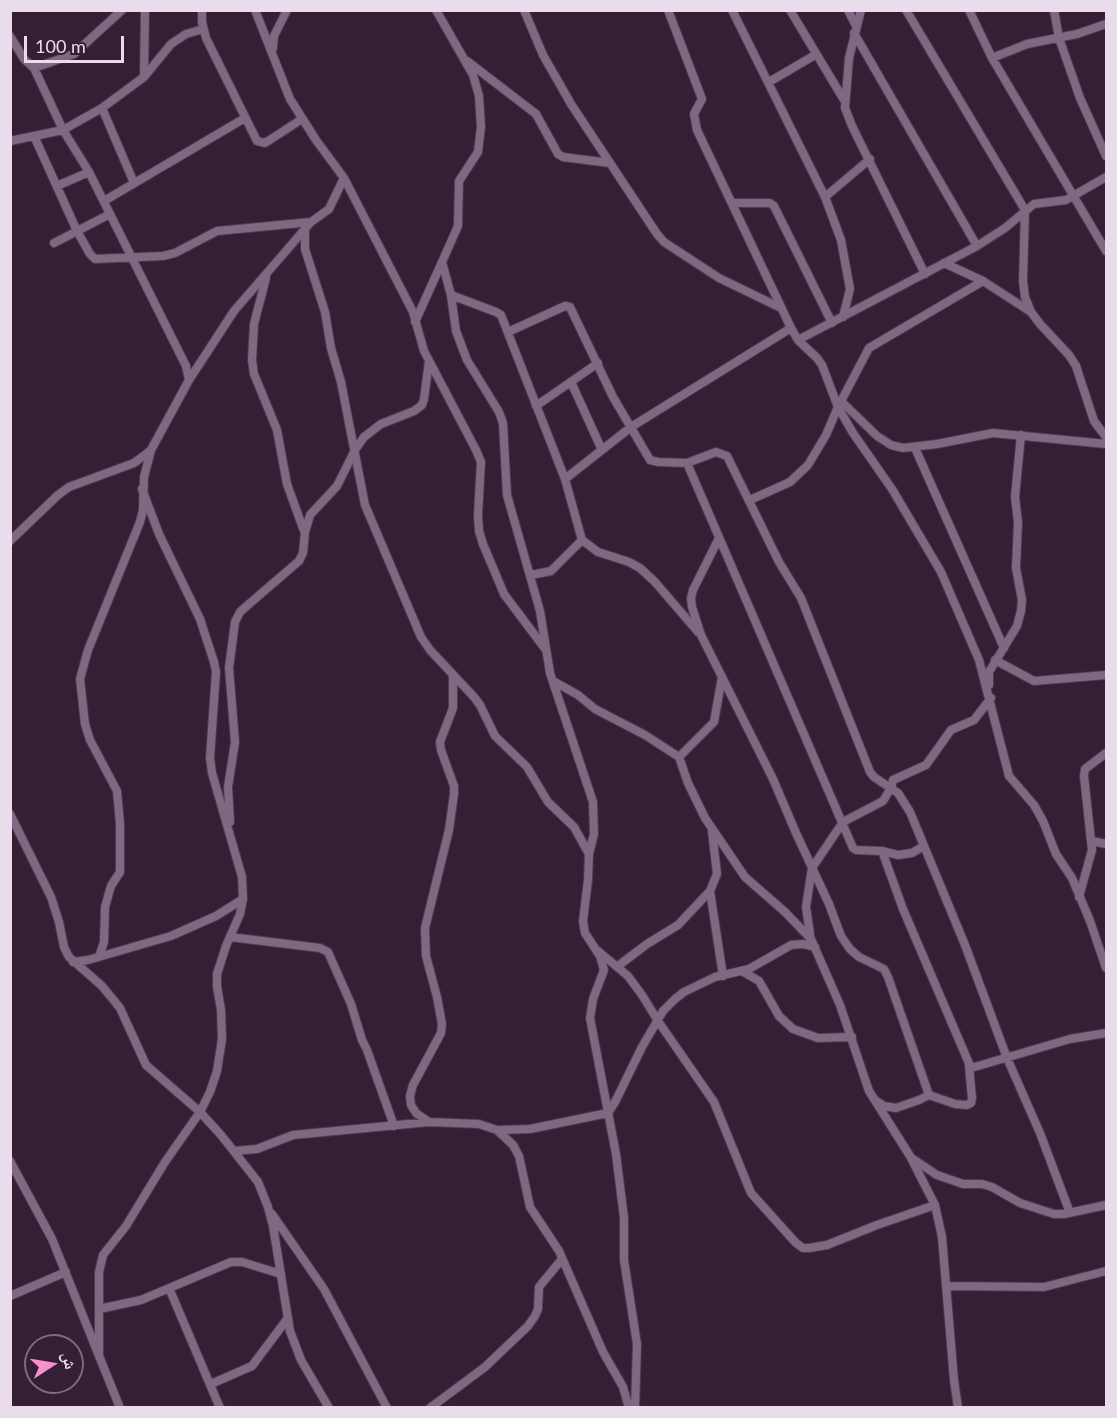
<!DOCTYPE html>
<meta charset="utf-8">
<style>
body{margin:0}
#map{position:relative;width:1117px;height:1418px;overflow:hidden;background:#341f35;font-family:Lato,"Noto Naskh Arabic",sans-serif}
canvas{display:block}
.frame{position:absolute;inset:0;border:12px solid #eaddeb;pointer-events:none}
.north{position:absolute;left:24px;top:1334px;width:60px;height:60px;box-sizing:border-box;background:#341f35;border:2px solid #7d6b7e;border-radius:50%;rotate:78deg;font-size:16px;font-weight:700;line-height:24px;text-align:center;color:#eaddeb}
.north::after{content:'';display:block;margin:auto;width:21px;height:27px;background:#f790ce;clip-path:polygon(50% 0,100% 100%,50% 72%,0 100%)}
.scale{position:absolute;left:24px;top:36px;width:100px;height:27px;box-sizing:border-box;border:3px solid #eaddeb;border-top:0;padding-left:8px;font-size:18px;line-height:21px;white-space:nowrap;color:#eaddeb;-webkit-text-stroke:4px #341f35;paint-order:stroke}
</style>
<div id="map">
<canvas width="1117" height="1418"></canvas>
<div class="frame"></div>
<div class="north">ش</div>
<div class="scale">100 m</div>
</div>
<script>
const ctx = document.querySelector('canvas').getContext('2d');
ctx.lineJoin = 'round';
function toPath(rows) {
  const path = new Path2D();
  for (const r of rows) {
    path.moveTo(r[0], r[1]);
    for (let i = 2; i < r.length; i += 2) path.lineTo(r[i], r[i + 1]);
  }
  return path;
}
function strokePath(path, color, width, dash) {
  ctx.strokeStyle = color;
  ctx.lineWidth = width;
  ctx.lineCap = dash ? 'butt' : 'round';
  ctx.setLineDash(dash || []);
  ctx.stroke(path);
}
const street = toPath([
 [202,10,202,22,206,38,257,141,265,143,302,119],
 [255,10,290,99,316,140,344,178,413,312,424,351,476,450,481,462,478,515,479,531,483,544,504,594,546,650],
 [436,10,473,75,479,96,481,127,478,152,459,181,458,226,442,262,451,295,456,331,467,360,499,412,503,423,507,495,540,611,550,673,593,802,594,834,589,854,588,880,583,921,585,933,600,956,604,970,593,999,590,1018,616,1154,624,1218,624,1260,637,1344,635,1408],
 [524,10,543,55,571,104,657,234,664,242,719,278,781,308],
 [668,10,702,99,694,114,697,130,791,328,798,340,817,358,822,365,838,407,853,433,892,489,941,572,979,660,1009,776,1034,805,1043,821,1056,854,1072,878,1090,921,1106,968],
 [732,10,825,197,841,240,850,289,843,317],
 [790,10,844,100],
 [848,10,856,26],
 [861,10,849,58,845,108,852,126,925,274],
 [906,10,1025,210,1023,281,1025,297,1031,312,1040,324,1069,355,1076,366,1094,421,1106,437],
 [969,10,992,58,1106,251],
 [1054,10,1059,38,1080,98,1106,156],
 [854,33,977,246],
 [10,36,24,59,34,68,63,130,89,172,186,366,189,380],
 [273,48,274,36,287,10],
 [992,58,1027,44,1077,34,1106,24],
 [467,61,536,114,558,154,563,157,610,163],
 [34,68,74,54,122,10],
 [144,77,145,10],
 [769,82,815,55],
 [102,108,134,183],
 [34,136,77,231,90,254,95,259,163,256,175,253,217,231,311,222],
 [10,141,63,130,102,108,144,77,171,44,186,34,203,29],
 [57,186,89,172],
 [825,197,870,159],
 [104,201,245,118],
 [733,203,770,203,774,206,832,323],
 [305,230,305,249,325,312,331,348,341,382,365,505,421,637,430,650,474,697,480,705,495,736,527,767,548,802,574,827,589,854],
 [54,243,110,214],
 [944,263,983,281,1031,312],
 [266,278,254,324,252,360,254,374,277,430,287,484,304,531],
 [451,295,496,312,501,315,565,479,582,540,598,552,629,562,640,568,655,582,698,632],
 [415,322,442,262],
 [508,332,565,306,570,307,613,397,650,460,658,462,687,463,716,452,727,456,779,562,801,598,870,772,874,777,898,793,910,812,965,945,1007,1058,1040,1133,1070,1213],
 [798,340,977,246,1005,228,1034,204,1066,200,1106,177],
 [571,382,602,450],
 [841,401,877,436,891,445,903,448,937,444,993,433,1106,444],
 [536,406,598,363],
 [915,448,1004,648],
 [687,463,853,848,856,850,882,851,898,855,912,853,924,846],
 [565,479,631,427,791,328],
 [750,500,790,482,808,465,826,435,838,407,869,348,983,281],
 [719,538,693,590,691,598,692,607,701,635,773,779,796,833,829,904,841,936,850,949,859,957,884,969,888,977,929,1095],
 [10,541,58,495,69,487,134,463,150,451],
 [531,575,551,571,582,540],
 [995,660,1034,681,1106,675],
 [553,681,578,695,595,709,645,735,679,757,688,783,705,818,745,877,785,912,811,939,840,1005,869,1091,910,1156,935,1205,942,1237,954,1380,958,1408],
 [989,685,989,672,1017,626,1021,611,1022,600,1016,568,1018,522,1015,497,1021,435],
 [679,757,714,722,722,677],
 [10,814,51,897,59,922,64,947,69,957,102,986,120,1008,146,1065,200,1112,221,1135,258,1182,268,1207,273,1226,290,1331,301,1360,329,1408],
 [230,822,228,787,235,742,229,668,235,622,240,612,249,604,299,561,303,553,305,532,310,515,337,486,355,450,364,437,381,424,414,411,422,405,424,399,429,361],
 [1092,841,1106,844],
 [882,851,903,909,971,1068],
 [710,891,723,976],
 [1079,897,1092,850,1084,776,1085,769,1106,753],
 [810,934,806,907,812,868,843,822,883,801,891,788,893,780,926,765,951,730,974,720,991,698],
 [230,937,320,948,328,952,351,1004,362,1040,367,1050,394,1126],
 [598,951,628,976,642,995,658,1021,714,1102,751,1193,796,1243,803,1248,809,1248,827,1245,877,1225,935,1205],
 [99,957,104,942,105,907,111,886,120,872,120,824,117,791,90,740,85,724,80,679,88,650,140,522,143,510,144,477,151,450,189,380,234,311,311,222,329,209,344,178],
 [73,962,88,960,171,936,216,916,243,899],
 [618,966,647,944,678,925,710,891,717,874,712,831],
 [742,971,759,981,779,1016,793,1029,818,1038,852,1037],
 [929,1095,955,1104,967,1105,971,1103,972,1098,969,1066,971,1068,1070,1039,1106,1033],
 [875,1100,884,1106,896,1108,919,1100,929,1095],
 [429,1122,416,1113,411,1105,410,1096,413,1085,441,1033,442,1024,437,997,426,956,425,928,449,830,454,794,454,786,441,750,440,742,453,708,453,675],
 [499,1130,530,1129,608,1113,615,1102,642,1047,663,1011,675,999,684,992,715,977,749,969,791,945,803,944,815,947],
 [234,1151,257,1149,293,1135,429,1122,479,1124,497,1130,513,1145,519,1156,530,1207,559,1251,603,1352,623,1387,629,1408],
 [913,1159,937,1175,963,1184,982,1184,992,1187,1020,1203,1054,1214,1064,1214,1106,1205],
 [10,1161,52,1239,120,1408],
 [272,1214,324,1289,387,1408],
 [947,1286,1044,1287,1106,1271],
 [169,1288,220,1408],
 [10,1296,66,1272],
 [99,1309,141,1300,231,1262,242,1262,281,1274],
 [99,1354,99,1272,103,1255,126,1226,165,1162,200,1112,210,1092,217,1071,222,1039,221,1010,217,986,217,974,226,946,240,914,243,899,242,877,212,773,210,758,216,672,214,662,200,619,159,534,142,489],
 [211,1384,252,1366,288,1318],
 [430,1408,485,1367,528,1326,535,1316,538,1309,539,1287,562,1259]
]);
strokePath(street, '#4d3b4e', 10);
strokePath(street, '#816882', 8);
</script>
